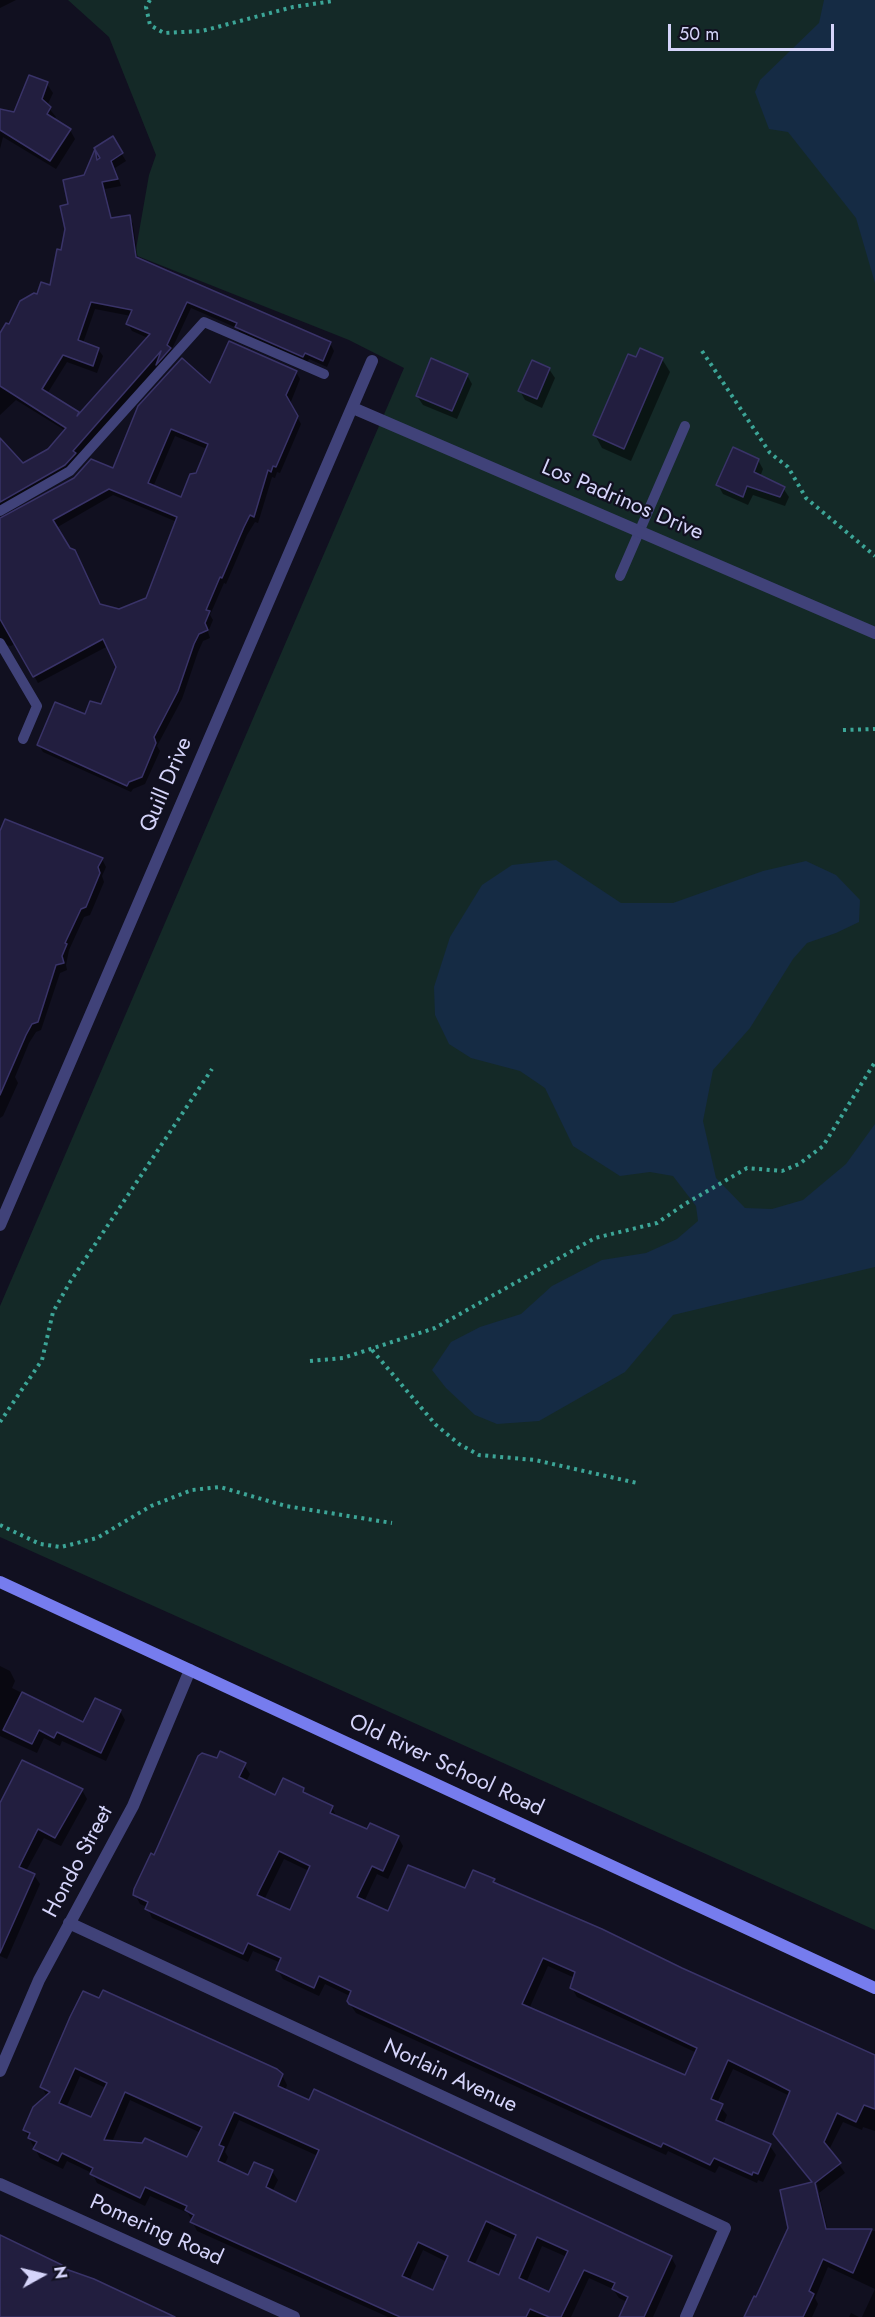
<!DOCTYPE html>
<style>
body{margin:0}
#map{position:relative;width:875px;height:2317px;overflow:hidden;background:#111020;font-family:Jost,sans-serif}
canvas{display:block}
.north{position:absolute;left:12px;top:2245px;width:60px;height:60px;-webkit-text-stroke:4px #111020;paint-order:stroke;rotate:82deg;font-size:16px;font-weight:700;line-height:24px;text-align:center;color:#d5d4fa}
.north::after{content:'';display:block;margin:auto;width:21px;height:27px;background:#d5d4fa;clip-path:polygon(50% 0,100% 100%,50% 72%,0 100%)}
.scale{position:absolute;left:668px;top:24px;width:166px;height:27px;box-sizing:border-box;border:3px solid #d5d4fa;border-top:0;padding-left:8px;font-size:18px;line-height:21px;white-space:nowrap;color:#d5d4fa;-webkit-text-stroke:4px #111020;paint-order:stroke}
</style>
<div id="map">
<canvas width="875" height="2317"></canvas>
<div class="north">N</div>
<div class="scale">50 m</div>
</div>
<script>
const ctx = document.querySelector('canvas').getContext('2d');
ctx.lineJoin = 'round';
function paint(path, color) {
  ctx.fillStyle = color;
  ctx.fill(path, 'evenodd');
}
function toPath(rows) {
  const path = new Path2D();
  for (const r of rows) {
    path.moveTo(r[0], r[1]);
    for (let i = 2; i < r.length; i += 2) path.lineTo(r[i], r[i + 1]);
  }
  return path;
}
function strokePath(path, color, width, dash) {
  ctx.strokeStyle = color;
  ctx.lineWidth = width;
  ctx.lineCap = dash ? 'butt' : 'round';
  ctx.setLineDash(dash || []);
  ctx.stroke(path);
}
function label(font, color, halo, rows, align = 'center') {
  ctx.font = font + ' Jost,sans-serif';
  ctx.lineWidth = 4.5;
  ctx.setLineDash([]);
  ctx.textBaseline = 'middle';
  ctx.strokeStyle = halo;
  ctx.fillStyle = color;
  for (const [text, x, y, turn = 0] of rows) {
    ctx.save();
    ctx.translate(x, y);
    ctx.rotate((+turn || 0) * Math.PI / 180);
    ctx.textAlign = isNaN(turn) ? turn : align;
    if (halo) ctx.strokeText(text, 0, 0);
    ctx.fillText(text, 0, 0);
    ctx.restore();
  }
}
paint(toPath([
 [68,0,875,0,875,1930,0,1537,0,1306,404,368,349,340,135,255,149,175,156,155,109,37]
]), '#142927');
paint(toPath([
 [824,0,875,0,875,283,856,218,788,132,769,129,755,92,760,80,819,23],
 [556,860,621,903,673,903,763,871,806,861,836,875,860,900,859,922,836,933,807,943,793,959,750,1028,713,1070,703,1121,716,1178,745,1208,772,1209,803,1200,846,1164,875,1124,875,1267,673,1315,625,1372,539,1421,497,1424,475,1415,446,1388,432,1370,451,1342,480,1327,521,1314,552,1286,602,1260,646,1253,677,1239,698,1221,696,1206,673,1176,650,1172,620,1176,573,1146,545,1088,520,1071,471,1058,449,1044,435,1015,434,987,450,937,482,885,512,865]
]), '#152b44');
paint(toPath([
 [0,0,16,0,0,8],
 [47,84,53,93,47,106,56,117,54,120,70,130,75,139,56,169,3,137,0,149,0,110,15,114],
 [112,138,126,161,115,168,121,186,105,189,112,220,129,217,133,224,138,260,330,343,334,351,327,367,309,359,307,363,241,335,237,328,191,308,171,351,79,461,0,514,0,440,23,465,49,451,66,431,16,400,0,415,0,332,7,325,9,326,38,296,51,287,62,251,70,205,95,153,99,161],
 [95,309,131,316,128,324,132,331,148,338,79,416,47,394,67,362,97,373,103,356,98,349,83,343],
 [637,359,662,359,670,372,631,461,602,448,595,435],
 [549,369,555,378,542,408,525,400,520,391],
 [296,372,300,379,290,404,301,424,280,473,277,472,275,478,272,477,258,523,255,522,247,535,226,584,224,583,210,615,213,620,208,632,210,638,203,641,198,652,182,699,157,746,160,751,145,784,133,789,131,792,43,752,39,745,102,705,118,666,108,646,38,683,16,643,11,646,0,644,0,519,114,470,211,386],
 [175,436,207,449,182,499,153,487],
 [113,495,177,522,147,599,119,611,100,606,56,528],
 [467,375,472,384,457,419,423,405,417,396],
 [758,460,763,469,760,477,783,488,789,497,785,506,753,495,748,505,723,494,718,485],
 [0,835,102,859,106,867,102,876,104,882,90,915,84,917,69,950,66,965,67,970,60,973,41,1030,36,1032,29,1043,15,1077,18,1083,3,1116,0,1118],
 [0,1666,10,1671,15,1681,12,1688,84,1724,120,1711,125,1720,106,1761,62,1741,60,1746,44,1738,37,1753,0,1736],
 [202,1754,244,1765,250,1774,246,1782,276,1797,303,1789,306,1795,332,1807,337,1818,368,1832,398,1837,403,1846,388,1879,377,1874,364,1902,389,1913,494,1880,496,1885,875,2063,875,2131,863,2127,862,2130,843,2122,829,2150,845,2173,819,2193,828,2231,875,2231,875,2317,862,2317,875,2289,828,2267,815,2298,818,2304,812,2317,745,2317,757,2299,813,2184,780,2143,790,2096,733,2069,717,2103,727,2115,723,2125,770,2146,776,2155,763,2182,758,2180,757,2183,719,2166,715,2173,668,2151,666,2155,637,2142,356,2013,348,2001,350,1996,325,1984,319,1996,306,1990,283,1979,278,1970,281,1963,253,1951,248,1962,152,1918,147,1907,140,1904,135,1894],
 [284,1859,309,1871,291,1912,264,1900],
 [548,1966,575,1978,572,1988,577,1997,697,2053,686,2077,529,2009],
 [815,2175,820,2196,816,2191,812,2176],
 [82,1790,87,1799,61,1846,44,1838,26,1871,34,1875,40,1884,7,1959,0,1956,0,1806],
 [81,1996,282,2075,287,2085,285,2091,671,2257,676,2266,653,2317,620,2317,627,2302,619,2298,613,2289,589,2278,571,2317,388,2317,197,2231,188,2213,150,2196,145,2206,97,2183,92,2173,67,2161,63,2169,40,2158,24,2129,47,2097,42,2087],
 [80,2076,106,2088,92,2119,66,2108],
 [130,2100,201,2133,188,2159,143,2145,112,2142],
 [239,2120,318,2156,297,2204,272,2192,278,2180,272,2171,249,2177,224,2166,228,2157,225,2152],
 [491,2229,515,2240,500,2277,474,2266],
 [542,2246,567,2257,550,2294,526,2283],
 [423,2250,447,2262,434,2292,409,2281],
 [851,2313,859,2317,849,2317]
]), '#0007');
const building = toPath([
 [29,75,48,82,42,99,51,107,47,114,71,129,50,161,0,130,0,109,14,112,29,75],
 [113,136,123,153,111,161,118,179,102,182,111,218,130,215,136,257,331,342,323,361,305,353,303,357,235,327,237,323,187,302,167,345,171,348,156,365,161,351,73,451,76,453,65,465,0,502,0,438,23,463,48,449,66,428,0,386,0,333,6,323,9,324,20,301,34,293,37,294,41,282,50,285,57,249,61,250,65,229,60,206,68,204,63,180,84,175,95,149,97,160,100,158,94,148,113,136],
 [91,302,132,310,126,324,150,334,77,416,79,412,42,389,63,355,93,366,99,348,78,340,91,302],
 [229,341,297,371,286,395,298,416,276,467,273,466,271,472,268,470,254,517,250,515,244,527,222,578,220,577,206,610,210,611,205,623,208,630,199,634,194,644,178,691,154,737,156,743,142,777,129,782,127,786,37,745,55,702,85,714,90,701,101,704,116,667,103,639,33,677,0,619,0,518,74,478,91,459,113,468,138,406,182,358,210,383,229,341],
 [171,429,208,444,196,473,190,474,181,497,148,483,171,429],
 [109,489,177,517,146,598,119,609,100,604,75,550,70,548,53,520,109,489],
 [640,348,663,358,624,449,593,435,628,354,636,357,640,348],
 [431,358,468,374,452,411,416,396,431,358],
 [532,360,550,368,537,399,518,391,532,360],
 [733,447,759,459,754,472,785,487,780,497,747,486,743,497,716,485,733,447],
 [5,819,103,858,98,867,100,873,86,907,81,909,65,943,67,944,62,956,64,963,56,965,38,1022,32,1024,26,1035,0,1095,0,831,5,819],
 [22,1692,83,1722,95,1698,121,1710,101,1753,57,1732,54,1738,39,1730,32,1744,3,1730,22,1692],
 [220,1751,246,1763,239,1777,275,1795,283,1778,304,1788,303,1792,333,1806,330,1813,367,1829,370,1823,399,1836,383,1871,372,1866,357,1897,388,1911,408,1865,465,1888,473,1870,495,1879,493,1882,602,1929,682,1968,875,2055,875,2109,864,2105,856,2122,837,2113,824,2142,841,2163,815,2183,826,2229,872,2229,853,2273,823,2259,809,2291,814,2294,803,2317,744,2317,754,2296,756,2297,788,2228,780,2190,812,2182,773,2134,790,2091,767,2079,728,2060,711,2099,723,2104,716,2120,771,2144,758,2174,753,2172,752,2175,714,2158,710,2165,663,2143,661,2147,630,2133,349,2004,347,2001,351,1991,319,1976,314,1988,299,1981,276,1970,281,1958,248,1943,243,1954,145,1909,148,1902,133,1895,134,1889,151,1853,154,1855,198,1756,202,1753,217,1758,220,1751],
 [279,1851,310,1866,290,1910,257,1895,279,1851],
 [543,1958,575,1972,570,1988,697,2048,685,2075,522,2004,543,1958],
 [22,1760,83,1789,55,1838,38,1829,19,1867,35,1874,0,1953,0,1803,22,1760],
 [103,1990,277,2069,283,2074,278,2086,309,2100,314,2089,672,2256,644,2317,619,2317,628,2297,612,2289,615,2283,584,2270,561,2317,549,2317,530,2309,526,2317,400,2317,190,2222,194,2215,185,2210,187,2206,145,2187,140,2198,90,2174,93,2168,62,2153,58,2161,33,2149,37,2142,28,2138,30,2133,23,2130,33,2107,50,2092,40,2087,70,2017,83,1991,99,1998,103,1990],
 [75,2068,107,2083,91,2117,59,2103,75,2068],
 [125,2092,202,2127,187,2157,145,2138,142,2143,104,2140,125,2092],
 [234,2112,319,2150,296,2202,266,2187,273,2170,254,2162,248,2175,218,2161,224,2147,219,2145,234,2112],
 [486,2221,516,2235,499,2275,468,2261,486,2221],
 [537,2237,568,2251,549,2292,519,2278,537,2237],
 [418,2242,448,2256,433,2290,402,2276,418,2242],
 [0,2235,62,2265,60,2267,94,2279,175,2317,0,2317,0,2235]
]);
paint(building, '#221e3f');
strokePath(building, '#393368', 1.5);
strokePath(toPath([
 [150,0,146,7,150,25,164,33,202,31,293,7,333,1],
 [702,351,770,453,788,467,806,498,875,556],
 [843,730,875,729],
 [372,1350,436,1425,459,1444,479,1455,535,1460,637,1483],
 [310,1361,343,1358,435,1328,595,1238,657,1223,685,1204,747,1168,782,1171,799,1164,823,1146,875,1062],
 [0,1422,42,1360,53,1312,70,1282,212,1069],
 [0,1525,40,1544,61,1547,97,1538,151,1506,192,1490,220,1487,286,1506,392,1523]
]), '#3ca597', 4, [3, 4.5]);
strokePath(toPath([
 [0,511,70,471,204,322,324,374],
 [620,576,685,426],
 [0,643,37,706,23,739]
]), '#404279', 10);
strokePath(toPath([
 [353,408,875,633],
 [0,1225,372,361],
 [69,1923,725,2228,686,2317],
 [0,2071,39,1980,133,1806,190,1670],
 [0,2184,294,2317]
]), '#404279', 12);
strokePath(toPath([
 [0,1582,875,1988]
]), '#767cee', 12);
label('22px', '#d5d4fa', '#111020', [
 ["Los Padrinos Drive",622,501,23],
 ["Quill Drive",167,785,-67],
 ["Old River School Road",446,1766,25],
 ["Hondo Street",79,1862,-62],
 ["Norlain Avenue",450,2077,25],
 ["Pomering Road",156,2231,24]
]);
</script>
